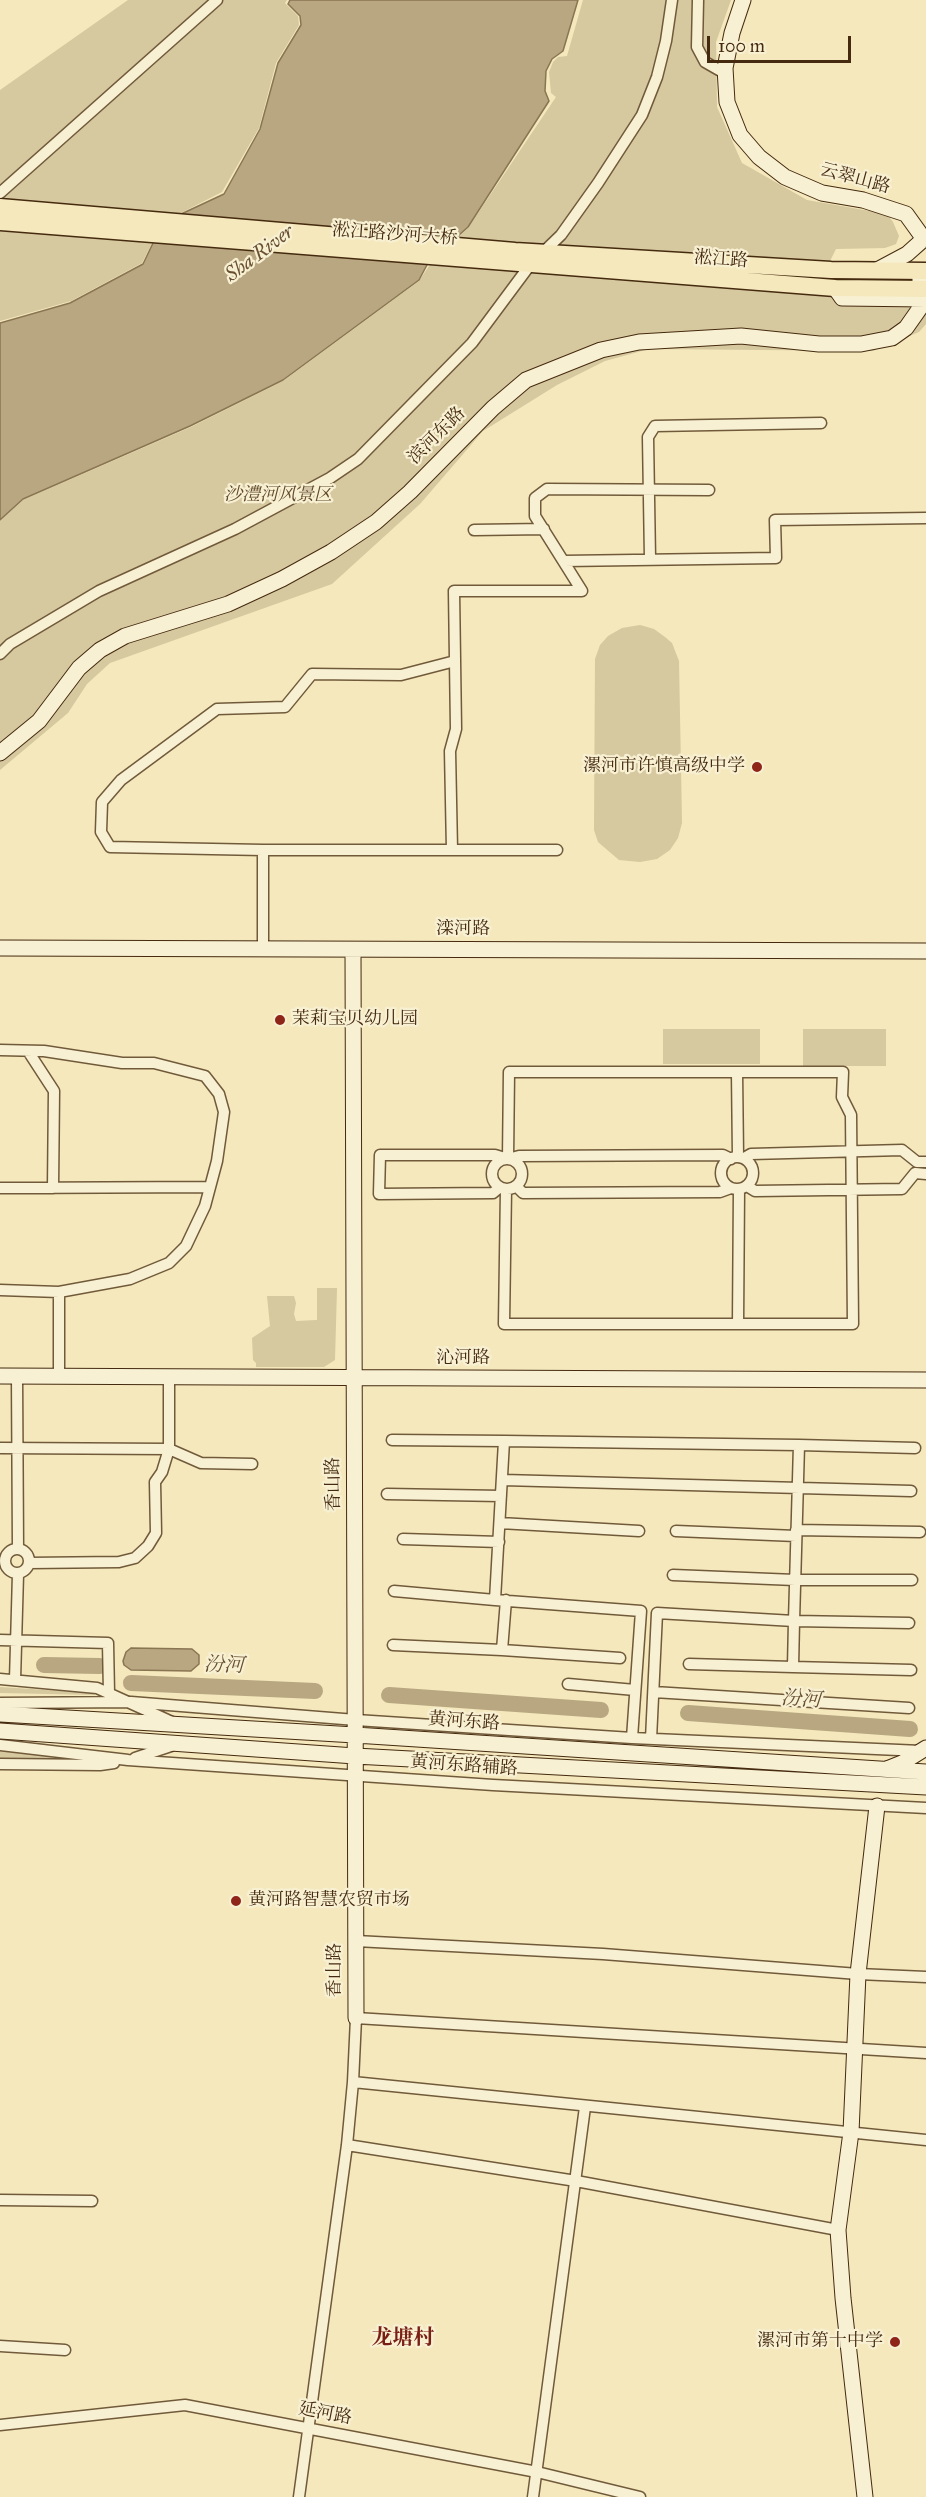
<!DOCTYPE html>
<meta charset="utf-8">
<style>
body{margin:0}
#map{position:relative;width:926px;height:2497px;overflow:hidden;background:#f4e8bc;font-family:"IM FELL Great Primer",serif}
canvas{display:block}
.scale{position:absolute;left:707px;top:36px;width:144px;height:27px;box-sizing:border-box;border:3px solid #452a0f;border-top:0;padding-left:8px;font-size:18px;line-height:21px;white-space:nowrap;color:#452a0f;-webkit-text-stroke:4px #f8f0d3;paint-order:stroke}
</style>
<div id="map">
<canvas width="926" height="2497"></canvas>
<div class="scale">100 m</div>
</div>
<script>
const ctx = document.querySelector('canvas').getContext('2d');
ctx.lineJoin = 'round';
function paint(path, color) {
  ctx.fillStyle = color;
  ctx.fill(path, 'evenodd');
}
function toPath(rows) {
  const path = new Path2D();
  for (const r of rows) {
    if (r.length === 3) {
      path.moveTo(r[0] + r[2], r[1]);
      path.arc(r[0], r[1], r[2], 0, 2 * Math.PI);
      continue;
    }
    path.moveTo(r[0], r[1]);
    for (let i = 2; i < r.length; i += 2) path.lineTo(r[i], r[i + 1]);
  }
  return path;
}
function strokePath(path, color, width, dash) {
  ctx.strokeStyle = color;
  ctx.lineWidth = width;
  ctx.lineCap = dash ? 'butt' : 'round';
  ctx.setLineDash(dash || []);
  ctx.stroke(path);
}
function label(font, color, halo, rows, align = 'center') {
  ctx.font = font + ' "IM FELL Great Primer","Noto Serif SC",serif';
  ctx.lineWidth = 4.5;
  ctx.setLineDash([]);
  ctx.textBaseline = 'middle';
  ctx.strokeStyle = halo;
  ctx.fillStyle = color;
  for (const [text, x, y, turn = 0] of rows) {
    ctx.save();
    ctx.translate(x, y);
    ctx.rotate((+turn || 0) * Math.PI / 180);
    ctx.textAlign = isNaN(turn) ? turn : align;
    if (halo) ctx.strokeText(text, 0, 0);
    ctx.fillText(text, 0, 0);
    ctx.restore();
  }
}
paint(toPath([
 [128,0,287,0,285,3,298,16,299,25,276,63,259,128,222,192,175,216,153,241,142,263,71,301,0,321,0,90],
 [583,0,731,0,716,42,717,107,742,163,807,200,887,214,893,222,899,236,896,244,885,248,836,249,828,265,823,294,926,305,926,324,919,332,873,351,649,349,605,361,557,385,483,431,420,504,332,584,110,663,87,684,68,713,0,770,0,521,23,500,191,427,283,381,419,281,431,263,468,228,556,97,551,93,549,72,553,62,558,57,567,56],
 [640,625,654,629,665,637,672,643,679,661,682,823,678,838,670,850,657,859,640,862,619,860,598,842,594,830,595,659,600,645,608,636,622,628],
 [663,1029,760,1029,760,1064,663,1064],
 [803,1029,886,1029,886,1066,803,1066],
 [317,1288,337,1288,335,1360,324,1367,256,1367,256,1363,253,1360,252,1338,270,1326,267,1296,294,1296,296,1303,294,1314,296,1321,317,1320],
 [0,1687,93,1693,95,1695,0,1693],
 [0,1747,90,1760,0,1759]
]), '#d6c89f');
const water = toPath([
 [290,0,578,0,563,51,552,59,546,71,545,91,549,101,468,227,428,263,419,280,283,380,190,426,23,499,0,520,0,323,70,303,143,264,154,241,179,215,224,194,260,129,278,63,301,25,300,16,288,4,290,0],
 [131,1648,192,1649,199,1655,199,1664,191,1671,131,1670,124,1665,123,1661,126,1652,131,1648]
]);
paint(water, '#b8a781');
strokePath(water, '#8a7553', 1.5);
strokePath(toPath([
 [44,1665,100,1666],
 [131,1683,315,1691],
 [389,1695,601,1710],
 [688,1713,910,1729]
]), '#b8a781', 16);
const street = toPath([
 [698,0,697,47,705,62,726,74],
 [0,193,217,0],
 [474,530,544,529],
 [650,559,648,437,655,426,821,423],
 [564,561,776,558,775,520,926,518],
 [0,654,10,644,99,591,235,529,330,478,358,459,472,343,530,265,561,235,598,183,642,115,657,77,666,41,672,0],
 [263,850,110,847,101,832,102,802,121,780,217,709,285,707,312,674,401,675,455,661],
 [452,850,557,850],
 [263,949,263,850,452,850,450,751,456,729,454,591,582,591,535,516,535,498,547,489,709,490],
 [0,1050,44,1051,122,1063,154,1063,205,1076,219,1094,224,1112,217,1161,205,1206,186,1246,169,1263,130,1279,59,1292,0,1290],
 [28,1051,54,1091,53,1188],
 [737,1072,738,1157],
 [737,1173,16],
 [744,1158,751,1154,902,1150,917,1162,926,1162],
 [507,1174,15],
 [747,1186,755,1191,902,1189,915,1173,926,1174],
 [500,1187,493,1193,379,1194,380,1155,495,1155,508,1159,519,1156,723,1155,731,1159],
 [517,1187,523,1193,720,1192,731,1188],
 [0,1188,210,1187],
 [506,1189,504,1324,853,1324,851,1115,842,1097,843,1072,509,1072,508,1159],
 [738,1324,739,1189],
 [17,1376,18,1549],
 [59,1376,59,1292],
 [392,1440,504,1441],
 [799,1445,915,1448],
 [0,1448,169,1449,201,1463,252,1464],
 [503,1480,911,1491],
 [387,1494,501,1496],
 [500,1523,639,1531],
 [796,1530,920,1532],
 [676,1531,796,1536],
 [403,1539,499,1542],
 [17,1561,12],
 [29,1563,119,1562,135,1558,148,1546,156,1533,155,1482,162,1472,169,1449,169,1377],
 [673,1575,795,1580,912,1580],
 [394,1591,495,1600],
 [506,1600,502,1650,620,1658],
 [909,1623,794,1621,793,1667,911,1670],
 [0,1640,108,1643,109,1693],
 [393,1645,502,1650],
 [689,1664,793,1667],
 [0,1679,97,1688,172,1722],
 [15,1680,18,1574],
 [568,1684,635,1690],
 [654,1692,909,1708],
 [0,1703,131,1702,356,1720,632,1738,921,1751],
 [632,1738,641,1611,495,1600,504,1441,799,1445,794,1621,657,1613,651,1739],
 [0,1745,128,1760,493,1785,926,1808],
 [135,1758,171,1746],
 [0,1764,100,1765,114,1763],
 [356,1941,603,1954,858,1974,926,1977],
 [353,2082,926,2140],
 [347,2145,576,2181,838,2230],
 [0,2200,92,2201],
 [0,2346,65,2350],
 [0,2425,185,2405,537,2472,640,2497],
 [299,2497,347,2145,353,2082,356,2018,926,2053],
 [533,2497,585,2107]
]);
const secondary = toPath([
 [743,0,732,33,725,68,727,102,740,135,759,157,785,177,822,193,863,200,906,214,924,239],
 [877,270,907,254,926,237],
 [835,288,842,298,926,299],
 [0,753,39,721,79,668,100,650,125,636,228,604,282,579,331,552,376,522,410,492,493,408,526,380,601,350,639,342,741,336,819,344,861,344,892,338,906,328,920,308,920,271],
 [0,948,926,951],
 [353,950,356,2018],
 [0,1376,926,1380],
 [0,1714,355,1735,926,1772],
 [0,1731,355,1756,926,1787],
 [887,1769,902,1763,926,1748],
 [865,2497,843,2298,838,2230,851,2132,858,1974,877,1806]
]);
const primary = toPath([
 [0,207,515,251,831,270,926,271],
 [0,222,835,288,926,289]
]);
strokePath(street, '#715a3a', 13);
strokePath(secondary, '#452a0f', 17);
strokePath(primary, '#452a0f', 19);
strokePath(street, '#f8f0d3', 10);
strokePath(secondary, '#f8f0d3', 15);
strokePath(primary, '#f4e8bc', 16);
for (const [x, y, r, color] of [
 [757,767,6,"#8f2418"],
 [280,1020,6,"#8f2418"],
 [236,1901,6,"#8f2418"],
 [895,2342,6,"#8f2418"]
]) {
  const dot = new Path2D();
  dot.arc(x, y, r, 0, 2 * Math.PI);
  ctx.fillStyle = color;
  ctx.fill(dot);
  strokePath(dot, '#f8f0d3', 2);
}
label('18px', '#452a0f', '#f8f0d3', [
 ["云翠山路",855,179,15],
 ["淞江路沙河大桥",395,235,4],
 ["淞江路",721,260,4],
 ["滨河东路",437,436,-45],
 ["滦河路",463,930],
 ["沁河路",463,1359],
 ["香山路",334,1484,-91],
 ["黄河东路",464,1722,4],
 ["黄河东路辅路",464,1766,4],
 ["香山路",336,1970,-90],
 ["延河路",325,2414,11]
]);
label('italic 18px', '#624a2c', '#f8f0d3', [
 ["沙澧河风景区",278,496]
]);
label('18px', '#452a0f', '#f8f0d3', [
 ["漯河市许慎高级中学",745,767],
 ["茉莉宝贝幼儿园",292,1020,"left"],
 ["黄河路智慧农贸市场",248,1901,"left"],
 ["漯河市第十中学",883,2342]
], 'right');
label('italic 20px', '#685031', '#f8f0d3', [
 ["Sha River",260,254,-37],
 ["汾河",224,1666,2],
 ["汾河",801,1700,4]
]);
label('bold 21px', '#7a1f14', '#f8f0d3', [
 ["龙塘村",403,2339]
]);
</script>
